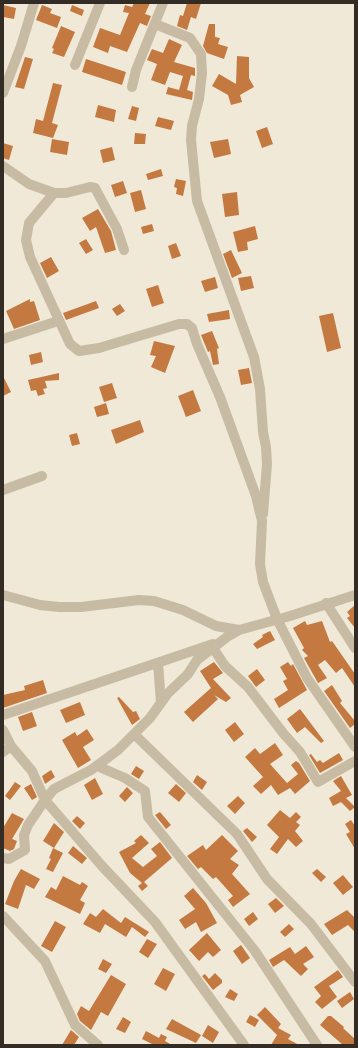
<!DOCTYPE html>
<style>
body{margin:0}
#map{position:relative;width:358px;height:1048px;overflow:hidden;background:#f0e9d7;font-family:"DejaVu Sans",sans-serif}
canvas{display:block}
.frame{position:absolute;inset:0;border:4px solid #332c25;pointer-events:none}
</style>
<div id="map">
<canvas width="358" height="1048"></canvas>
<div class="frame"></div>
</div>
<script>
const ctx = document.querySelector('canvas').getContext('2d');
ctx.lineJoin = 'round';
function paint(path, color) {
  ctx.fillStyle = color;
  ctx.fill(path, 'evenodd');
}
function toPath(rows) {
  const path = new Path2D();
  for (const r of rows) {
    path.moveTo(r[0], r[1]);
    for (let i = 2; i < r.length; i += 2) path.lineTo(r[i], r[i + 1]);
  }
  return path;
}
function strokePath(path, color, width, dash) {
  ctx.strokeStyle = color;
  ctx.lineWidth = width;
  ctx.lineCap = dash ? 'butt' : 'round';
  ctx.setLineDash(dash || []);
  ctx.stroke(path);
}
paint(toPath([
 [134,3,150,3,145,14,151,16,147,26,140,23,127,52,110,46,108,53,93,47,100,28,120,35,129,13,123,12,125,5,132,7],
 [187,3,201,3,196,19,191,17,187,30,177,26,180,15,183,16],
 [3,5,16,8,14,19,3,17],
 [42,5,52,9,50,13,61,17,57,28,36,20],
 [72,5,84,10,82,16,70,11],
 [209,24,215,24,215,37,220,38,218,44,228,47,224,59,207,53,203,46],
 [61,26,75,32,64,57,52,53,54,49,52,48],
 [169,39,182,45,174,62,195,68,195,76,191,75,187,90,193,92,192,100,166,94,168,87,179,90,183,76,170,72,165,85,151,80,157,64,147,60,152,49,163,53],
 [237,56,249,57,249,78,254,87,240,95,242,102,231,105,228,95,212,86,219,74,236,84],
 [25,57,33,59,24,89,15,87],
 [86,59,126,72,122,85,82,72],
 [53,83,62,85,52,123,58,125,53,138,33,133,36,119,43,121],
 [98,105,116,110,114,122,95,117],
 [132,106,139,108,136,121,128,119],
 [158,117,174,121,171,130,155,126],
 [267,127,273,144,262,148,256,131],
 [135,133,146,134,145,144,134,144],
 [52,139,69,142,67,155,50,152],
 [228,139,231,154,214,158,210,142],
 [3,143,13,146,9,160,3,158],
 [112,147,115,160,103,163,100,150],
 [161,169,163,176,148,180,146,174],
 [176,179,186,181,183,196,176,194,177,188,174,187],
 [123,181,127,193,115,197,111,185],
 [141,190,146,209,135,212,130,193],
 [237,192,239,215,225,217,222,194],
 [98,209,111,231,116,250,105,253,96,227,90,231,82,218],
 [152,224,154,231,143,234,141,227],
 [255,226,258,239,247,242,248,250,238,252,233,232],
 [86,239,93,250,86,254,79,243],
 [176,243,181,256,172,259,168,246],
 [231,250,242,273,232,278,223,254],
 [51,257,59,271,47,278,40,263],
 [251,276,254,288,241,291,238,278],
 [215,277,218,288,205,292,201,281],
 [158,285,164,303,152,307,146,289],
 [30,299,30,302,34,301,40,320,14,329,6,311],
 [96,301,99,308,66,320,63,313],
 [120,304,125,311,117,316,112,309],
 [229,310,230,319,209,322,207,314],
 [333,313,341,348,327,352,319,316],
 [212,331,219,348,217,349,219,364,213,365,210,351,208,352,201,335],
 [154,341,175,346,165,373,151,367,156,356,150,355],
 [41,352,43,362,31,365,29,355],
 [249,368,252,383,241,385,238,370],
 [59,373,59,380,45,381,47,388,43,389,45,394,38,396,36,390,31,391,28,380],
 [3,376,11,392,3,396],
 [112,383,117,398,104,402,99,387],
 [193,390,201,411,186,417,178,396],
 [106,403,109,414,97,417,94,407],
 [140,420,144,432,116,444,111,430],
 [77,433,80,444,72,446,69,435],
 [355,605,355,628,347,618,350,616,347,612],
 [305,621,307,625,322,621,330,642,332,641,355,674,355,687,342,668,336,673,325,660,318,665,327,678,318,683,304,658,308,656,302,650,304,648,293,628],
 [270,631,275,640,257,649,253,644,263,637,262,635],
 [214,662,223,673,213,679,231,698,226,702,214,695,218,699,193,722,184,712,211,688,200,671],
 [288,662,291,666,293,664,307,690,279,708,274,699,288,690,283,681,287,679,280,667],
 [257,669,265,680,256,687,248,676],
 [43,680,47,693,3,708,3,695,25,690,24,686],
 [332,685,342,701,340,703,355,721,355,724,350,728,324,691],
 [119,697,133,712,136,711,140,719,132,725,117,698],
 [80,702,85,715,66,723,60,710],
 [300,709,324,741,321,743,305,727,297,733,287,719],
 [32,712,37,726,23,731,18,717],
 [235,722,244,734,234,742,225,730],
 [87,729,94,740,83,747,91,760,78,768,62,740,75,732,77,736],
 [275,743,283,755,270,764,287,783,298,774,291,765,296,761,299,763,310,781,295,794,290,788,278,795,271,785,261,794,253,786,263,777,245,757,255,748,260,754],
 [339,753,343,760,320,773,309,755,311,754,317,762,320,760,323,763],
 [136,766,144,771,139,779,131,774],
 [51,770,55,777,45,784,42,776],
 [197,775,207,782,202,790,193,782],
 [341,776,352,795,346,798,355,807,350,811,341,802,333,806,329,798,341,791,333,781],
 [95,778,103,794,92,800,84,785],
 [15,782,21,786,10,800,5,796],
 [31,784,37,797,32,800,24,788],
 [176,784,186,793,179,802,168,793],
 [127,787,133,793,125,802,119,796],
 [238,796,245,803,235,814,227,806],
 [280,810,290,818,296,812,301,817,296,822,300,825,295,831,303,841,296,847,288,839,277,854,270,849,279,837,267,825],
 [160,812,171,825,166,829,155,815],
 [12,813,24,819,12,839,17,841,14,849,10,851,3,848,3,828],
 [77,816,85,823,80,829,72,821],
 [351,820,355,826,355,849,346,834,350,832,345,824],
 [54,823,64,832,54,848,43,841],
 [247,828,257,837,252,842,243,831],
 [141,835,149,843,132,858,143,867,157,856,151,849,160,842,172,858,144,882,148,886,142,891,138,886,142,883,130,873,119,852,136,843,134,841],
 [222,835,238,851,230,859,239,865,232,874,250,894,233,907,228,900,233,896,216,877,213,879,201,867,198,869,187,856,203,845,206,850],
 [73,846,87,858,82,864,68,853],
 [53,848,63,853,53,872,46,869,51,859,49,858],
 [21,869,40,879,34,889,26,885,18,909,5,904,14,881],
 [317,869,326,877,321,882,312,873],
 [343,875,353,887,343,895,333,883],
 [63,876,80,885,82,882,88,886,80,900,85,903,80,914,45,897,51,887,56,890],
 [193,888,206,903,217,923,201,932,196,922,185,929,179,920,195,909,184,896],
 [276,898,284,906,275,913,268,904],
 [103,909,121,923,125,917,149,932,145,937,132,927,126,937,105,924,100,933,83,924,90,913,96,917],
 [347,910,355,918,355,932,348,925,332,935,324,924],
 [253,912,258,919,249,926,244,919],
 [55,921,66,927,52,952,41,946],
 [289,924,294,929,285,937,280,932],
 [207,933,221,950,213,957,208,952,199,961,189,950],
 [147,939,157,944,148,958,139,952],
 [241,945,250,958,242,964,233,951],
 [306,946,314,957,303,964,308,969,301,976,284,960,273,967,269,960,290,947,295,954],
 [103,959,112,964,106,973,98,969],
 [163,968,175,974,166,991,154,984],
 [338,970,343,977,329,986,337,997,322,1009,315,1002,321,996,314,987],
 [215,973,222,980,222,983,213,990,202,976,205,974,209,979],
 [111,975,126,984,108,1016,101,1012,91,1030,80,1021,77,1014,81,1006,89,1011],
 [230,989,238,994,234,1001,225,997],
 [350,992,354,999,342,1008,337,1001],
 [265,1007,281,1024,278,1028,291,1035,288,1039,299,1045,271,1045,277,1035,257,1015],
 [250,1015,259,1020,255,1027,246,1022],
 [328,1016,331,1016,344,1027,343,1028,355,1039,355,1045,343,1045,320,1025],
 [123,1017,131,1022,125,1033,116,1029],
 [172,1019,201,1035,196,1043,166,1029],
 [208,1025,219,1032,213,1043,202,1036],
 [71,1030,79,1037,74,1045,62,1045],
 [146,1031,159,1038,161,1034,167,1037,165,1041,172,1045,154,1045,142,1039]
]), '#c47941');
strokePath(toPath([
 [155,24,190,38,201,54,202,73,199,99,192,126,191,140,197,201,254,357,260,389,263,432,266,447,267,464,263,514],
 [75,65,100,3],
 [132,87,136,70,163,3],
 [3,93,21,46,34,3],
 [3,166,29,184,54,193,66,193,90,187,95,188,117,229,124,250],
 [54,193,29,223,26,240,30,257,70,344,79,351,99,348,179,324,187,324,192,328,197,344,220,397,256,496,262,521,260,564,263,582,277,619,307,678,355,747],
 [3,339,58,321],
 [3,490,42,476],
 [3,595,40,605,59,607,81,607,139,600,154,601,183,610,216,626,239,630],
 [326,603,355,648],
 [213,648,225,666,248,687,283,733,300,752,318,782,355,761],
 [158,663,161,703],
 [3,715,213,644],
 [3,730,11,746,3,752],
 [134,734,237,834,267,879,311,924,355,982],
 [11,746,32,771,45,800,102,866,155,922,244,1045],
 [97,766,125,778,145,791,148,817,255,951,317,1045],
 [3,858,9,859,25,850,24,835,28,825,45,800,54,789,91,770,118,750,150,718,168,693,188,674,197,660,227,637,239,630,290,616,355,595],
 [3,916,45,961,75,1025,98,1045]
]), '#c8bba4', 10);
</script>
